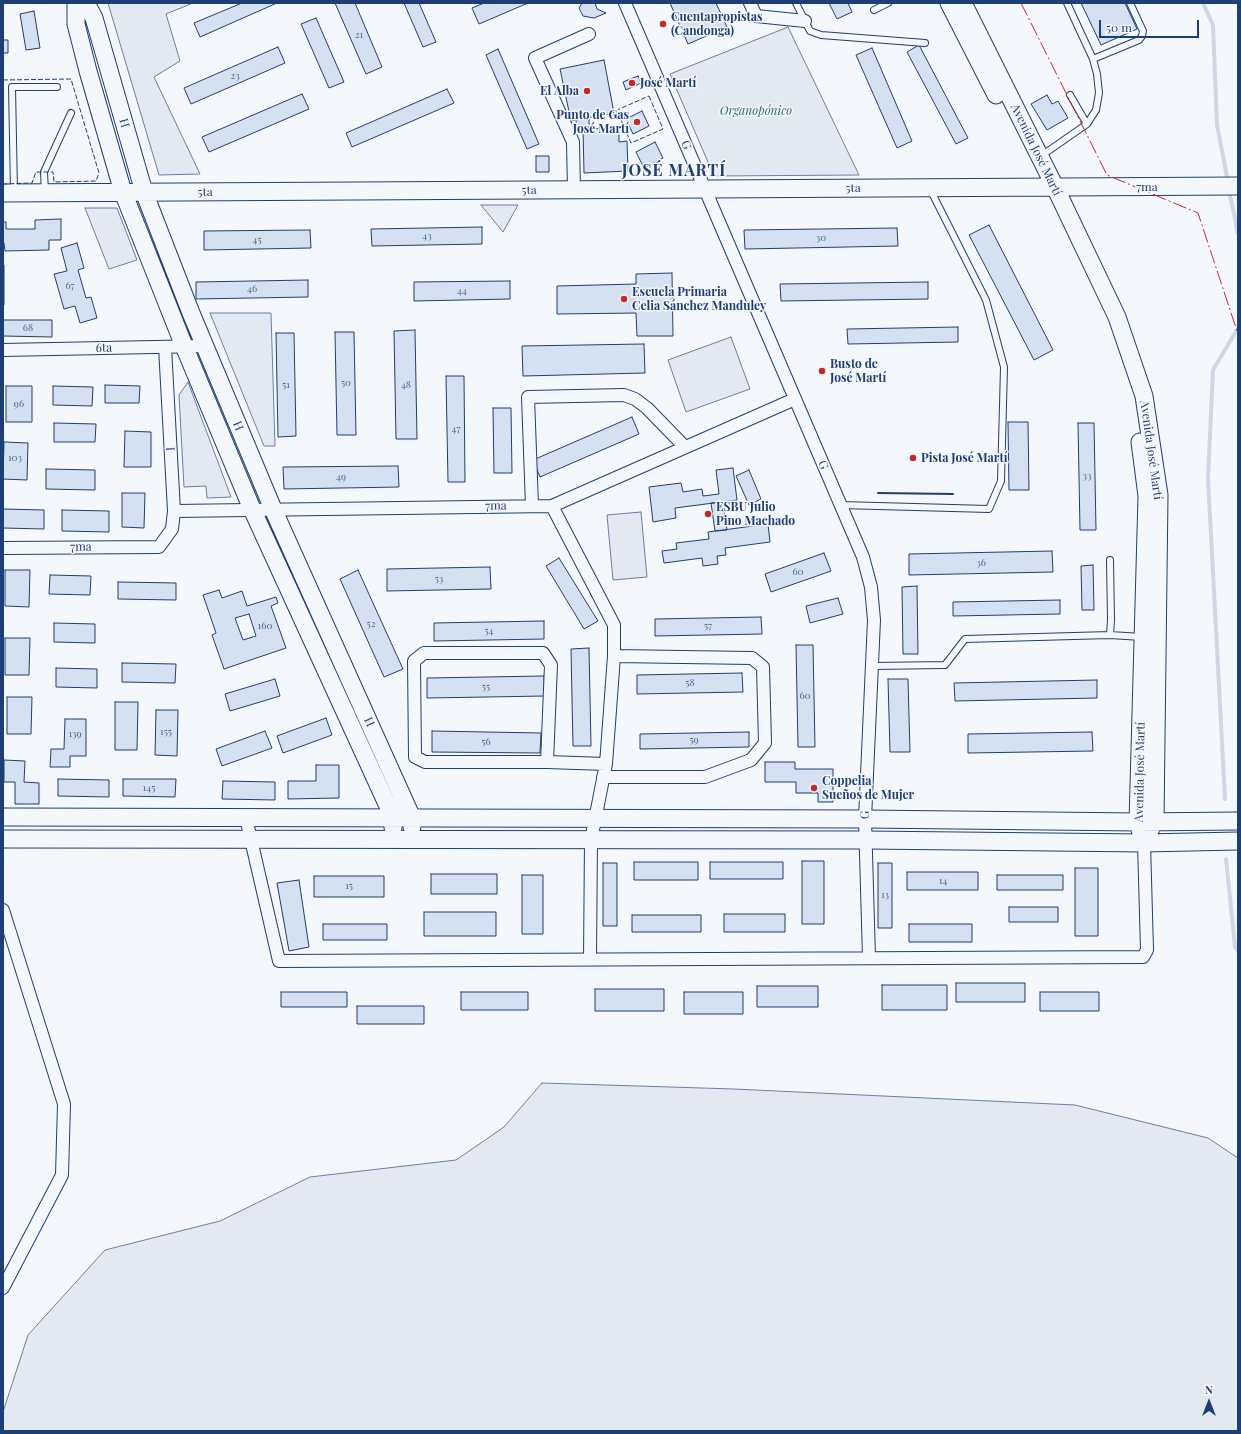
<!DOCTYPE html>
<meta charset="utf-8">
<style>
body{margin:0}
#map{position:relative;width:1241px;height:1434px;overflow:hidden;background:#f4f7fb;font-family:"Playfair Display",serif}
canvas{display:block}
.frame{position:absolute;inset:0;border:4px solid #1d3f73;pointer-events:none}
.north{position:absolute;left:1189px;top:1382px;width:40px;height:40px;-webkit-text-stroke:3px #f4f7fb;paint-order:stroke;rotate:0deg;font-size:11px;font-weight:700;line-height:16px;text-align:center;color:#1d3f73}
.north::after{content:'';display:block;margin:auto;width:14px;height:18px;background:#1d3f73;clip-path:polygon(50% 0,100% 100%,50% 72%,0 100%)}
.scale{position:absolute;left:1099px;top:20px;width:100px;height:18px;box-sizing:border-box;border:2px solid #1d3f73;border-top:0;padding-left:5px;font-size:12px;line-height:14px;white-space:nowrap;color:#1d3f73;-webkit-text-stroke:3px #f4f7fb;paint-order:stroke}
</style>
<div id="map">
<canvas width="1241" height="1434"></canvas>
<div class="frame"></div>
<div class="north">N</div>
<div class="scale">50 m</div>
</div>
<script>
const ctx = document.querySelector('canvas').getContext('2d');
ctx.lineJoin = 'round';
function paint(path, color) {
  ctx.fillStyle = color;
  ctx.fill(path, 'evenodd');
}
function toPath(rows) {
  const path = new Path2D();
  for (const r of rows) {
    path.moveTo(r[0], r[1]);
    for (let i = 2; i < r.length; i += 2) path.lineTo(r[i], r[i + 1]);
  }
  return path;
}
function strokePath(path, color, width, dash) {
  ctx.strokeStyle = color;
  ctx.lineWidth = width;
  ctx.lineCap = dash ? 'butt' : 'round';
  ctx.setLineDash(dash || []);
  ctx.stroke(path);
}
function label(font, color, halo, rows, align = 'center') {
  ctx.font = font + ' "Playfair Display",serif';
  ctx.lineWidth = 3;
  ctx.setLineDash([]);
  ctx.textBaseline = 'middle';
  ctx.strokeStyle = halo;
  ctx.fillStyle = color;
  for (const [text, x, y, turn = 0] of rows) {
    ctx.save();
    ctx.translate(x, y);
    ctx.rotate((+turn || 0) * Math.PI / 180);
    ctx.textAlign = isNaN(turn) ? turn : align;
    if (halo) ctx.strokeText(text, 0, 0);
    ctx.fillText(text, 0, 0);
    ctx.restore();
  }
}
const green = toPath([
 [108,3,193,3,166,14,180,61,154,77,200,174,159,175,108,3],
 [788,27,859,175,714,176,670,74,788,27],
 [481,205,518,205,503,232,481,205],
 [85,208,117,208,137,260,109,269,85,208],
 [210,313,271,313,275,446,264,446,210,313],
 [731,337,750,389,686,412,668,360,731,337],
 [188,382,231,497,207,498,206,486,184,487,179,395,188,382],
 [641,512,647,577,613,580,607,515,641,512],
 [542,1083,734,1089,1075,1105,1208,1138,1238,1158,1238,1431,3,1431,3,1412,28,1335,105,1250,220,1221,310,1177,456,1160,504,1127,542,1083]
]);
paint(green, '#e3e9f0');
strokePath(green, '#687fa3', 1);
strokePath(toPath([
 [1203,3,1213,25,1217,125,1228,182],
 [1229,191,1238,233],
 [1225,799,1208,478,1213,370,1238,328],
 [1226,859,1235,947,1238,951]
]), '#cfd7e4', 4);
const building = toPath([
 [242,3,277,3,200,37,194,23,242,3],
 [335,3,355,3,382,67,366,74,335,3],
 [404,3,419,3,436,42,423,47,404,3],
 [484,3,528,3,479,24,472,8,484,3],
 [582,3,595,3,597,9,606,13,594,18,583,16,579,8,582,3],
 [670,3,716,3,727,27,688,44,670,3],
 [829,3,848,3,852,12,837,19,829,3],
 [1081,3,1125,3,1137,29,1101,45,1081,3],
 [34,11,40,48,26,50,20,14,34,11],
 [316,18,344,82,329,88,301,24,316,18],
 [3,40,8,40,8,53,3,53,3,40],
 [919,45,968,138,956,144,907,52,919,45],
 [278,47,285,63,191,104,184,88,278,47],
 [872,48,912,141,897,148,856,55,872,48],
 [498,49,539,144,527,149,486,55,498,49],
 [604,60,614,113,571,121,560,69,604,60],
 [638,76,641,83,626,90,623,82,638,76],
 [447,89,454,103,352,147,346,133,447,89],
 [302,94,309,109,209,152,202,137,302,94],
 [1047,95,1052,104,1058,101,1068,118,1047,130,1031,104,1047,95],
 [642,111,649,126,633,134,626,119,642,111],
 [589,118,589,129,577,129,576,120,589,118],
 [619,128,619,142,627,141,628,171,584,173,583,129,619,128],
 [655,142,663,158,644,168,636,152,655,142],
 [536,156,549,156,549,172,536,172,536,156],
 [61,219,61,240,49,240,49,250,5,251,4,243,3,243,3,222,6,222,6,229,35,229,35,220,61,219],
 [989,225,1053,350,1034,360,969,235,989,225],
 [482,227,482,244,372,246,371,229,482,227],
 [897,228,898,246,745,249,744,230,897,228],
 [310,230,311,248,204,250,204,231,310,230],
 [77,243,84,268,78,270,86,298,91,297,97,318,80,323,75,306,64,309,54,274,67,271,61,248,77,243],
 [3,265,4,265,4,305,3,305,3,265],
 [672,273,673,336,637,336,636,313,557,314,557,286,636,284,636,274,672,273],
 [308,280,308,297,196,299,196,282,308,280],
 [510,281,510,299,414,301,414,282,510,281],
 [928,282,928,299,781,301,780,284,928,282],
 [3,320,52,320,52,337,3,336,3,320],
 [958,327,958,342,848,344,847,329,958,327],
 [415,330,417,439,396,439,394,331,415,330],
 [335,332,354,332,356,435,337,435,335,332],
 [276,333,294,333,296,436,278,437,276,333],
 [644,344,645,373,523,376,522,346,644,344],
 [446,376,464,376,465,482,448,482,446,376],
 [105,385,140,386,139,403,105,403,105,385],
 [6,386,32,386,32,422,6,422,6,386],
 [53,386,93,387,92,406,53,405,53,386],
 [493,408,511,408,512,473,494,473,493,408],
 [632,417,639,434,540,477,533,460,632,417],
 [1008,422,1028,422,1029,490,1009,490,1008,422],
 [54,423,96,424,95,442,54,442,54,423],
 [1078,423,1094,423,1096,530,1080,530,1078,423],
 [125,431,151,432,151,467,124,467,125,431],
 [4,442,28,443,27,480,3,479,4,442],
 [398,466,399,487,284,489,283,467,398,466],
 [733,468,737,500,675,508,676,518,653,522,649,487,681,483,683,492,702,489,703,496,719,494,716,470,733,468],
 [46,469,95,470,95,490,46,489,46,469],
 [749,470,761,499,749,505,736,476,749,470],
 [122,493,145,493,144,528,122,527,122,493],
 [723,502,727,530,715,531,711,503,723,502],
 [3,509,44,510,44,529,3,528,3,509],
 [62,510,109,511,109,532,62,531,62,510],
 [768,524,770,542,725,548,726,555,717,556,718,564,703,566,702,558,664,563,662,551,677,549,676,543,709,539,708,532,768,524],
 [1052,551,1053,572,909,575,909,554,1052,551],
 [824,553,831,571,771,592,765,574,824,553],
 [559,558,598,621,584,629,546,566,559,558],
 [1093,565,1094,610,1082,610,1081,566,1093,565],
 [490,567,491,589,387,591,387,569,490,567],
 [5,570,30,570,29,607,5,606,5,570],
 [358,570,403,669,384,677,340,579,358,570],
 [50,575,91,576,90,595,49,594,50,575],
 [118,582,176,583,176,600,118,599,118,582],
 [917,586,918,654,903,654,902,587,917,586],
 [219,590,222,598,242,591,247,606,276,597,278,603,271,606,286,648,224,669,212,635,216,633,203,595,219,590],
 [249,614,256,636,243,640,235,618,249,614],
 [838,598,843,614,810,623,806,606,838,598],
 [1060,600,1060,614,953,616,953,602,1060,600],
 [761,617,762,634,655,636,655,619,761,617],
 [544,621,544,639,434,641,434,623,544,621],
 [54,623,95,624,95,643,54,642,54,623],
 [5,638,30,638,29,675,5,675,5,638],
 [796,645,813,645,815,747,798,747,796,645],
 [589,648,591,746,573,746,571,649,589,648],
 [122,663,176,664,175,683,122,682,122,663],
 [56,668,97,669,97,688,56,687,56,668],
 [742,673,743,692,637,694,637,675,742,673],
 [544,676,545,696,427,698,427,678,544,676],
 [275,679,280,696,230,711,225,694,275,679],
 [888,679,908,679,910,752,890,752,888,679],
 [1097,680,1097,698,955,701,954,683,1097,680],
 [7,697,32,697,31,734,7,734,7,697],
 [115,702,138,702,137,750,115,750,115,702],
 [156,710,178,710,177,756,155,755,156,710],
 [326,718,332,735,283,753,277,736,326,718],
 [65,719,86,719,86,756,70,756,70,767,50,767,51,749,64,749,65,719],
 [265,731,272,748,222,766,216,749,265,731],
 [432,731,541,733,540,753,432,752,432,731],
 [749,732,749,747,640,749,640,734,749,732],
 [1092,732,1093,751,968,753,968,734,1092,732],
 [4,760,25,761,24,782,39,783,39,804,15,804,15,782,4,782,4,760],
 [765,762,795,762,795,769,833,769,833,802,818,802,818,793,796,793,796,782,765,782,765,762],
 [316,765,339,765,339,798,288,799,288,781,316,781,316,765],
 [58,779,109,780,109,797,58,796,58,779],
 [123,779,176,779,175,797,123,796,123,779],
 [223,781,275,782,275,800,222,799,223,781],
 [802,861,824,861,824,924,802,924,802,861],
 [634,862,698,862,698,880,634,880,634,862],
 [710,862,783,862,783,879,710,879,710,862],
 [603,863,617,863,617,926,603,926,603,863],
 [878,863,892,863,892,928,878,928,878,863],
 [1075,868,1098,868,1098,936,1075,936,1075,868],
 [907,872,978,872,978,890,907,890,907,872],
 [431,874,497,874,497,894,431,894,431,874],
 [522,875,543,875,543,934,522,934,522,875],
 [997,875,1063,875,1063,890,997,890,997,875],
 [314,876,384,876,384,897,314,897,314,876],
 [299,880,309,947,289,951,277,883,299,880],
 [1009,907,1058,907,1058,922,1009,922,1009,907],
 [424,912,496,912,496,936,424,936,424,912],
 [724,914,785,914,785,932,724,932,724,914],
 [632,915,701,915,701,932,632,932,632,915],
 [323,924,387,924,387,940,323,940,323,924],
 [909,924,972,924,972,942,909,942,909,924],
 [956,983,1025,983,1025,1002,956,1002,956,983],
 [882,985,947,985,947,1010,882,1010,882,985],
 [757,986,818,986,818,1007,757,1007,757,986],
 [595,989,664,989,664,1011,595,1011,595,989],
 [281,992,347,992,347,1007,281,1007,281,992],
 [461,992,528,992,528,1010,461,1010,461,992],
 [684,992,743,992,743,1014,684,1014,684,992],
 [1040,992,1099,992,1099,1011,1040,1011,1040,992],
 [357,1006,424,1006,424,1024,357,1024,357,1006]
]);
paint(building, '#d5e0f0');
strokePath(building, '#1d3f73', 1);
const lane = toPath([
 [796,3,810,31,821,35,925,43],
 [874,10,888,3],
 [1093,59,1139,40,1142,36,1143,31,1130,3],
 [1070,95,1087,124],
 [1041,156,1087,124,1096,110,1099,93,1097,74,1093,59,1067,3],
 [14,191,12,87,57,87],
 [45,192,44,172,71,113],
 [840,505,989,509,1001,481,1004,367,986,300,930,189],
 [1110,635,1142,637],
 [872,666,945,665,965,639,1110,635,1111,620,1110,560]
]);
const street = toPath([
 [625,3,863,557,871,587,874,620,865,819,869,958],
 [750,3,756,16,805,21],
 [574,190,573,142,535,58,589,34],
 [3,350,205,346],
 [532,506,528,397,624,395,635,399,647,408,685,447],
 [552,506,614,625,614,656,606,764,591,840,590,959],
 [174,511,552,506,795,399],
 [3,548,159,547,172,529,174,511,165,347],
 [547,762,551,665,543,653,424,653,414,661,415,757,425,762,547,762,606,764],
 [603,777,705,777,751,760,765,743,763,667,752,658,614,656],
 [246,818,279,961,1143,957,1147,950,1144,843],
 [3,910,64,1104,62,1175,3,1288]
]);
const secondary = toPath([
 [76,3,76,24,88,71,123,192,184,346,252,509,393,817,393,828],
 [86,3,94,18,144,192,191,313,273,509,412,818,412,827],
 [949,3,996,95],
 [963,3,1055,187,1117,317,1144,396,1159,495,1155,821,1149,832],
 [3,193,1238,186],
 [1140,442,1147,496,1138,822,1141,833],
 [3,817,865,819,1138,822,1238,821],
 [3,839,866,840,1144,843,1238,841]
]);
strokePath(lane, '#1d3f73', 8);
strokePath(street, '#1d3f73', 14);
strokePath(secondary, '#1d3f73', 19);
strokePath(lane, '#f4f7fb', 6);
strokePath(street, '#f4f7fb', 12);
strokePath(secondary, '#f4f7fb', 17);
strokePath(toPath([
 [3,80,71,79,99,173,96,181,54,182,53,172,36,172,32,183,3,184],
 [649,96,663,129,631,143,617,110,649,96]
]), '#1d3f73', 1, [5, 2]);
strokePath(toPath([
 [878,493,953,494]
]), '#1d3f73', 2);
strokePath(toPath([
 [1021,3,1107,175,1198,213,1238,334]
]), '#c62828', 1, [14, 3, 2, 3]);
for (const [x, y, r, color] of [
 [663,24,4,"#c62828"],
 [632,83,4,"#c62828"],
 [587,91,4,"#c62828"],
 [637,122,4,"#c62828"],
 [624,299,4,"#c62828"],
 [822,371,4,"#c62828"],
 [913,458,4,"#c62828"],
 [708,514,4,"#c62828"],
 [814,788,4,"#c62828"]
]) {
  const dot = new Path2D();
  dot.arc(x, y, r, 0, 2 * Math.PI);
  ctx.fillStyle = color;
  ctx.fill(dot);
  strokePath(dot, '#f4f7fb', 1.5);
}
label('10px', '#4b6792', null, [
 ["21",359,35],
 ["23",235,76],
 ["43",427,236],
 ["30",821,238],
 ["45",257,240],
 ["67",70,286],
 ["46",252,289],
 ["44",462,291],
 ["68",28,328],
 ["50",346,383],
 ["51",286,385],
 ["48",406,385],
 ["96",19,404],
 ["47",456,429],
 ["103",15,458],
 ["33",1087,476],
 ["49",341,477],
 ["36",981,563],
 ["60",798,572],
 ["53",439,579],
 ["52",371,624],
 ["160",265,626],
 ["57",708,626],
 ["54",489,631],
 ["58",690,683],
 ["55",486,687],
 ["60",805,696],
 ["155",166,732],
 ["139",75,734],
 ["59",694,740],
 ["56",486,742],
 ["145",149,788],
 ["14",943,881],
 ["15",349,886],
 ["13",885,895]
]);
label('bold 12px', '#1d3f73', '#f4f7fb', [
 ["Cuentapropistas",671,17],
 ["(Candonga)",671,31],
 ["José Martí",640,83],
 ["El Alba",579,91,"right"],
 ["Punto de Gas",629,115,"right"],
 ["José Martí",629,129,"right"],
 ["Escuela Primaria",632,292],
 ["Celia Sánchez Manduley",632,306],
 ["Busto de",830,364],
 ["José Martí",830,378],
 ["Pista José Martí",921,458],
 ["ESBU Julio",716,507],
 ["Pino Machado",716,521],
 ["Coppelia",822,781],
 ["Sueños de Mujer",822,795]
], 'left');
label('italic 12px', '#2c6c60', '#f4f7fb', [
 ["Organopónico",756,111]
]);
label('12px', '#1d3f73', '#f4f7fb', [
 ["H",124,123,74],
 ["G",686,145,67],
 ["Avenida José Martí",1036,150,64],
 ["7ma",1147,187],
 ["5ta",853,188],
 ["5ta",529,190],
 ["5ta",205,192],
 ["6ta",104,348,-1],
 ["H",238,426,67],
 ["I",171,449,-93],
 ["Avenida José Martí",1151,450,82],
 ["G",823,465,67],
 ["7ma",496,506,-1],
 ["7ma",81,547,-1],
 ["H",369,722,65],
 ["Avenida José Martí",1140,772,-89],
 ["G",865,815,-89]
]);
ctx.letterSpacing = '1px';
label('bold 16px', '#1d3f73', '#f4f7fb', [
 ["JOSÉ MARTÍ",674,171]
]);
ctx.letterSpacing = '0px';
</script>
